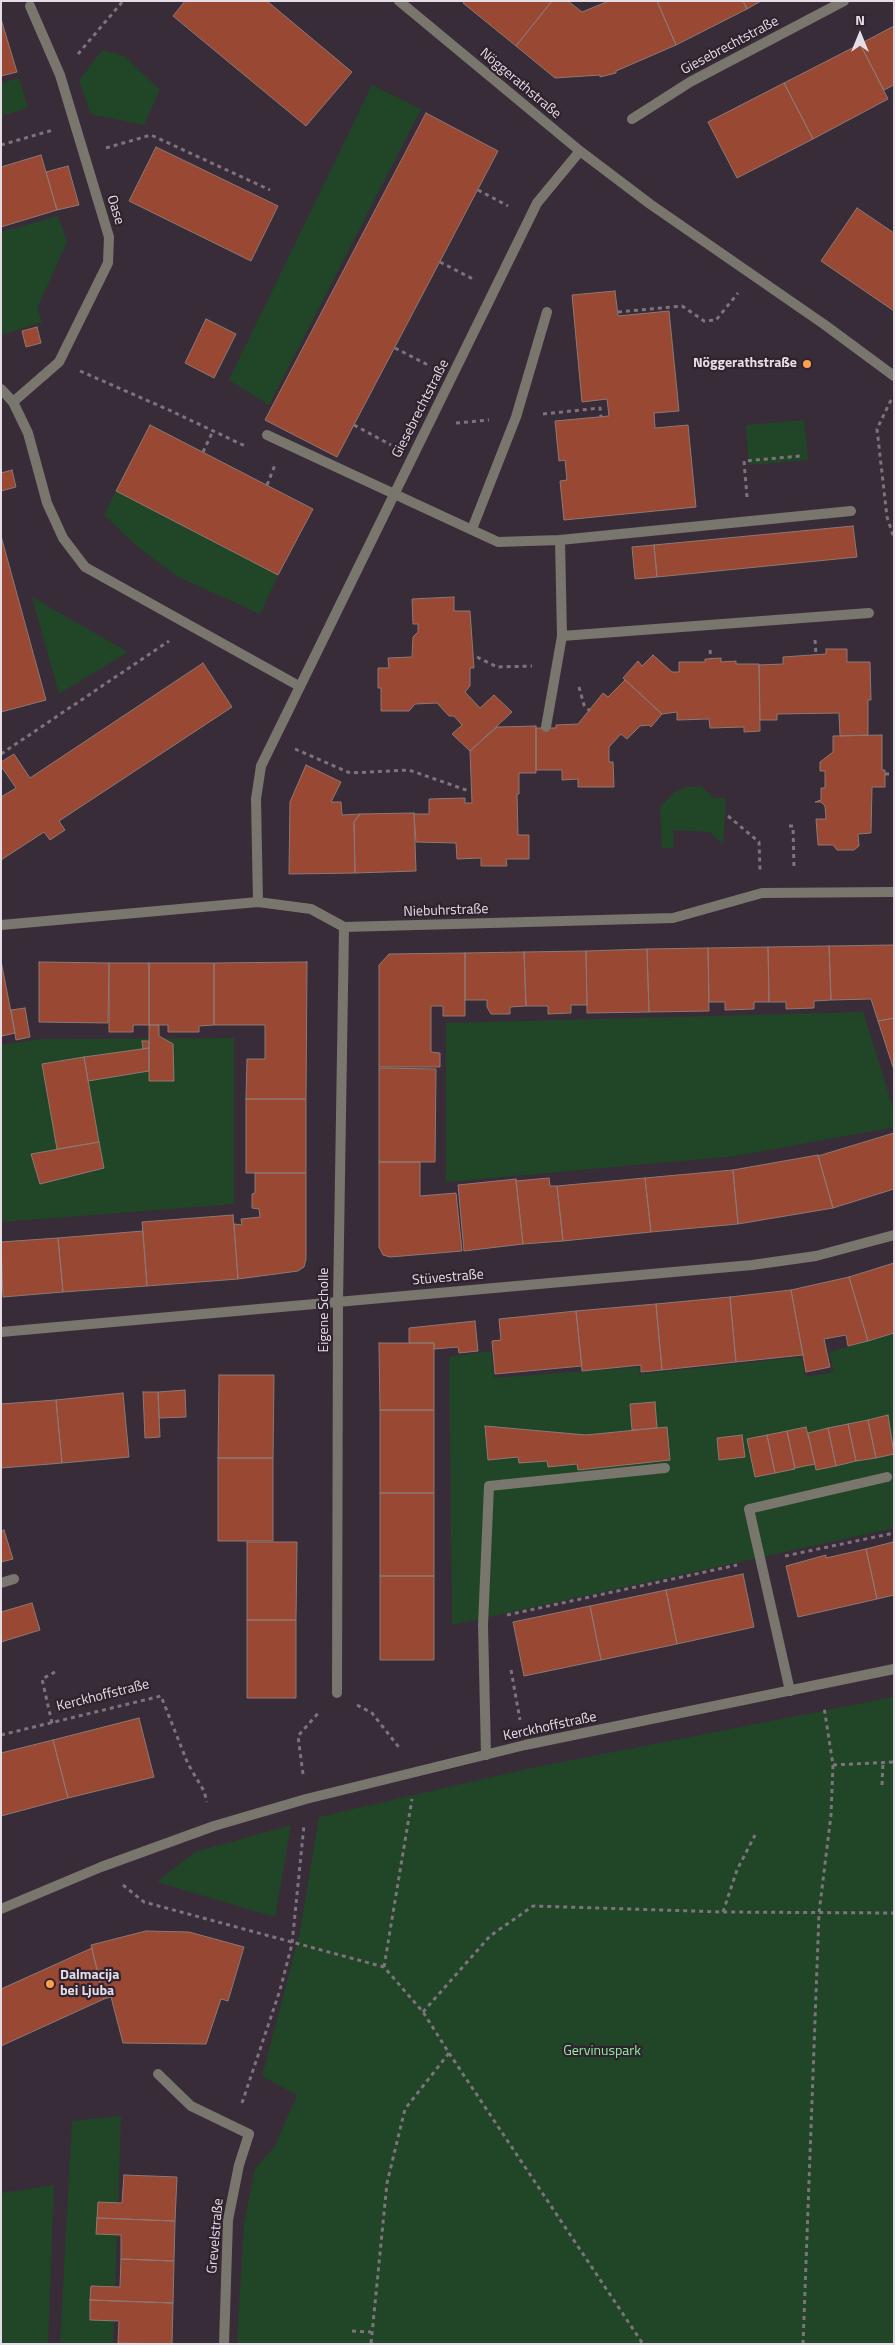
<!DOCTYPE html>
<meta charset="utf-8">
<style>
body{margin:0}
#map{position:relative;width:895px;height:2345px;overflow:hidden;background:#392c39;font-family:"Titillium Web",sans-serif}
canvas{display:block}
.frame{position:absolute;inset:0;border:2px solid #e5dde5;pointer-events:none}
.north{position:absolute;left:835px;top:10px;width:50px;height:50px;-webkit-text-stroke:4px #2f232f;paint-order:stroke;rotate:0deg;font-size:14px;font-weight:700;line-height:20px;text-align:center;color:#e5dde5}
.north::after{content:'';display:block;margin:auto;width:18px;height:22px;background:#e5dde5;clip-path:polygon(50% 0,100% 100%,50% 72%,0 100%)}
</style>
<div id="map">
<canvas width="895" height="2345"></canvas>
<div class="frame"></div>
<div class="north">N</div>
</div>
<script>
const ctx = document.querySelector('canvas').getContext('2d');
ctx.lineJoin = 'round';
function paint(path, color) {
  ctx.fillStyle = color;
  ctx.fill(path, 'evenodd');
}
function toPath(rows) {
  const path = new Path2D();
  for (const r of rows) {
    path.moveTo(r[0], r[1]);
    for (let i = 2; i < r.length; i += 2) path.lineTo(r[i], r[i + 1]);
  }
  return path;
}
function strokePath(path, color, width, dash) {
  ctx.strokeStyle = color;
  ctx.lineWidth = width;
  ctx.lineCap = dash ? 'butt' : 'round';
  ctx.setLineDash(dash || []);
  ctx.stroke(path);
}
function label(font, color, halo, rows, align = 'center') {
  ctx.font = font + ' "Titillium Web",sans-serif';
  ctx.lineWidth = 4.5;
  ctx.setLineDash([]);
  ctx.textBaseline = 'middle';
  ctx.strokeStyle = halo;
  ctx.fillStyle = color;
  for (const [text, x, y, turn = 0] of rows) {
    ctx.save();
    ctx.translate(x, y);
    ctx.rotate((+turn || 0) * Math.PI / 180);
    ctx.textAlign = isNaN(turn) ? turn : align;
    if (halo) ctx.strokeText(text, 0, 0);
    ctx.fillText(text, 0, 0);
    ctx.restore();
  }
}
paint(toPath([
 [102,50,124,56,160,90,144,125,91,114,79,81],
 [19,78,28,108,1,116,1,83],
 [372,85,421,109,269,405,229,380],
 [58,216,67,242,37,308,42,322,1,335,1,232],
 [804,420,808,460,749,465,746,425],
 [116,491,278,575,260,614,178,577,139,548,104,515],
 [32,597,128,652,59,694],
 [701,786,714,798,726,798,723,845,710,832,673,830,674,848,662,848,660,807,675,792,687,787],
 [863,1012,894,1111,894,1127,736,1156,446,1182,446,1023],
 [234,1038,234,1204,1,1222,1,1045,41,1039],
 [894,1334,894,1528,452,1625,449,1357,491,1351,494,1378,639,1367,640,1374,801,1357,806,1377,834,1372,829,1352],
 [894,1697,894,2344,237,2344,244,2223,255,2169,275,2146,297,2095,262,2076,299,1936,319,1817,531,1768],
 [291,1825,275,1917,157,1882,195,1852],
 [121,2116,113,2344,60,2344,72,2121],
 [54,2185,48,2344,1,2344,1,2193]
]), '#204627');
const building = toPath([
 [185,1,267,1,352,72,306,126,173,16,185,1],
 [464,1,552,1,516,46,463,3,464,1],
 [552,1,568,1,582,12,609,1,657,1,676,45,616,71,616,73,600,77,600,75,555,78,516,46,552,1],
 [657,1,743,1,747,9,676,45,657,1],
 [743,1,761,1,747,9,743,1],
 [1,19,17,72,1,76,1,19],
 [894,26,894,85,884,90,860,44,894,26],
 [860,44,888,99,813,139,784,83,860,44],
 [784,83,813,139,737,178,708,122,784,83],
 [426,113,498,151,337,457,265,420,426,113],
 [156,147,278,206,251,261,129,201,156,147],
 [41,155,57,210,1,227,1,167,41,155],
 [68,166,79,205,57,210,46,172,68,166],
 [857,208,894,233,894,311,821,261,857,208],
 [615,291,618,316,669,311,679,411,654,413,655,428,688,425,696,507,564,520,560,481,567,480,565,460,559,461,555,421,609,416,607,399,582,402,572,295,615,291],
 [206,319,236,334,214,378,185,363,206,319],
 [37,327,41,343,26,347,22,331,37,327],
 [150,425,313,509,278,575,116,491,150,425],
 [12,470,16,487,1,491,1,473,12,470],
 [853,526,857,557,657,577,654,545,853,526],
 [1,536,46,700,1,712,1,536],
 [654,545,657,577,635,579,632,547,654,545],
 [454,597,454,611,470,611,474,668,470,668,470,686,465,692,480,708,494,695,512,712,470,751,452,734,462,725,454,716,449,716,437,703,415,704,409,711,381,711,381,688,378,688,378,668,389,668,388,658,412,657,413,637,418,632,418,624,413,624,412,599,454,597],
 [826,649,847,649,847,662,870,662,871,700,868,700,868,735,840,736,839,713,777,714,777,720,760,720,759,665,783,664,783,657,826,654,826,649],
 [653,655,672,672,679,672,679,662,705,662,705,659,721,658,721,662,736,661,736,664,759,664,760,731,744,732,744,727,710,728,709,719,677,720,677,712,662,714,623,678,638,661,642,666,653,655],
 [203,663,232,707,59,821,65,830,50,840,44,832,1,860,1,797,16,788,1,766,1,762,14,754,30,778,203,663],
 [625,680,662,714,651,727,649,725,640,726,627,739,621,734,609,747,609,762,613,762,614,787,578,787,578,779,562,780,562,770,536,770,536,728,556,728,556,725,578,724,603,693,608,697,625,680],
 [536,726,536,773,519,773,519,794,517,794,518,835,529,835,529,859,506,859,507,866,481,866,481,858,457,859,456,843,416,842,414,814,429,814,429,799,465,798,465,803,472,803,470,751,497,727,536,726],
 [882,735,882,770,885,770,885,787,872,787,871,833,858,834,859,846,854,850,837,850,833,845,818,845,816,819,826,819,825,806,821,802,815,802,821,800,821,788,825,788,825,771,820,771,820,762,833,752,833,736,882,735],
 [306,765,341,782,331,802,341,802,342,815,360,814,354,822,355,873,289,874,290,802,306,765],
 [414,813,416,871,355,873,354,822,360,814,414,813],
 [894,945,894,1018,878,1021,871,999,831,1000,829,946,894,945],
 [829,946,831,1000,814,1001,814,1008,786,1009,786,1002,769,1002,768,947,829,946],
 [768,947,769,1002,754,1002,754,1009,725,1010,725,1002,709,1002,708,948,768,947],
 [708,948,709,1011,649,1012,647,949,708,948],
 [647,949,649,1012,587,1013,586,951,647,949],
 [586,951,587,1005,571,1005,571,1013,548,1014,548,1006,526,1006,524,952,586,951],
 [524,952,526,1006,510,1007,510,1014,491,1014,487,1007,487,1000,465,1000,465,953,524,952],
 [465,953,465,1016,443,1016,443,1006,431,1006,431,1052,440,1053,440,1067,379,1067,379,965,389,954,465,953],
 [1,961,15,1033,2,1036,1,1032,1,961],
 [39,962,109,963,108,1023,39,1022,39,962],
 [307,962,306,1099,246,1099,247,1059,265,1059,265,1025,214,1025,214,963,307,962],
 [109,963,149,963,149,1025,133,1025,133,1032,109,1032,109,963],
 [149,963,214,963,214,1025,199,1026,199,1032,168,1032,168,1025,149,1025,149,963],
 [25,1008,30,1037,16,1040,11,1010,25,1008],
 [894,1018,894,1070,878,1021,894,1018],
 [149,1025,159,1025,159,1036,173,1044,174,1081,149,1081,149,1025],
 [142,1041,149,1041,149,1048,143,1049,142,1041],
 [149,1048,149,1071,88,1081,84,1057,149,1048],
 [84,1057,99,1142,57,1149,42,1064,84,1057],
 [379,1068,436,1069,435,1162,379,1162,379,1068],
 [246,1099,306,1099,306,1173,246,1173,246,1099],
 [894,1133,894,1189,833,1208,818,1156,894,1133],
 [99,1142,104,1168,40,1184,31,1154,99,1142],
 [818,1155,833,1208,738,1224,733,1170,818,1155],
 [379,1162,420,1162,420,1196,456,1193,462,1251,390,1257,383,1255,379,1247,379,1162],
 [733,1170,738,1224,651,1232,645,1178,733,1170],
 [255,1173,306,1173,306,1259,304,1267,298,1271,238,1279,234,1224,242,1225,241,1219,260,1217,259,1209,252,1208,252,1194,255,1193,255,1173],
 [549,1178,550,1186,557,1186,563,1241,523,1244,516,1181,549,1178],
 [645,1178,651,1232,563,1241,557,1186,645,1178],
 [516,1179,523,1244,464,1251,458,1185,516,1179],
 [233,1215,238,1279,147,1286,142,1222,233,1215],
 [143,1231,147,1286,63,1292,58,1238,143,1231],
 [58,1238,63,1292,3,1297,1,1242,58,1238],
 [894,1263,894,1333,868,1341,849,1277,894,1263],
 [849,1277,868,1341,848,1346,846,1335,824,1339,830,1367,806,1372,791,1290,849,1277],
 [791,1290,803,1355,736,1362,730,1297,791,1290],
 [730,1297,736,1362,662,1370,656,1304,730,1297],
 [656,1304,662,1370,641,1372,641,1365,582,1371,576,1311,656,1304],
 [576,1311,582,1366,495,1374,492,1341,501,1340,499,1319,576,1311],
 [475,1321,478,1351,459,1353,458,1347,434,1349,434,1343,409,1343,409,1328,475,1321],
 [379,1343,434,1343,434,1410,380,1410,379,1343],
 [219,1375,274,1375,273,1458,218,1458,219,1375],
 [185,1390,186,1417,159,1418,158,1392,185,1390],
 [143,1392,158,1392,160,1437,145,1438,143,1392],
 [123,1393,129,1457,62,1463,56,1400,123,1393],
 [56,1400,62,1463,1,1468,1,1404,56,1400],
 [655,1402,657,1428,632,1430,630,1404,655,1402],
 [380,1410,434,1410,434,1493,380,1493,380,1410],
 [888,1415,894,1454,876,1458,868,1420,888,1415],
 [868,1420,876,1458,856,1461,848,1424,868,1420],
 [848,1424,856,1461,836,1466,828,1428,848,1424],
 [485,1426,586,1435,667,1427,670,1460,578,1470,577,1464,548,1467,547,1461,519,1463,518,1457,488,1460,485,1426],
 [806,1427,815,1464,795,1468,787,1431,806,1427],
 [828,1428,836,1466,816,1470,808,1433,828,1428],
 [787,1431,795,1469,775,1473,767,1435,787,1431],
 [742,1435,745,1457,719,1460,717,1438,742,1435],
 [767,1435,775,1473,755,1477,747,1439,767,1435],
 [218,1458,273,1458,273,1541,218,1541,218,1458],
 [380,1493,434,1493,434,1576,380,1576,380,1493],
 [4,1530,13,1559,1,1562,1,1531,4,1530],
 [894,1538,894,1595,877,1599,866,1549,893,1542,894,1538],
 [247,1542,297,1542,296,1620,247,1620,247,1542],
 [866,1549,877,1599,798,1617,786,1566,826,1555,826,1558,866,1549],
 [743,1574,754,1627,677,1644,666,1590,743,1574],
 [380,1576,434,1576,434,1660,380,1660,380,1576],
 [666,1590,677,1644,601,1660,590,1606,666,1590],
 [32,1603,40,1630,1,1642,1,1612,32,1603],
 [590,1606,601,1660,524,1676,513,1622,590,1606],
 [247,1620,296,1620,296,1698,247,1698,247,1620],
 [139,1718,154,1777,68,1798,53,1740,139,1718],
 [53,1740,68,1798,1,1816,1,1753,53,1740],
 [146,1931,189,1932,244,1947,228,2001,221,1999,206,2044,123,2043,111,1997,104,1999,91,1945,146,1931],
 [92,1948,104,1999,1,2046,1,1989,92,1948],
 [124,2175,177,2177,175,2221,97,2218,98,2202,122,2203,124,2175],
 [97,2218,175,2221,174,2261,121,2259,121,2235,96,2234,97,2218],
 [121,2259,174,2261,173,2303,90,2300,91,2286,120,2287,121,2259],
 [90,2300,173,2303,172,2344,118,2343,119,2321,90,2320,90,2300]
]);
paint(building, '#994834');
strokePath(building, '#8e7873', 1);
strokePath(toPath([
 [78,54,123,1],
 [1,145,53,130],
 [106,148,151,135,270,190],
 [478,190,508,206],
 [440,262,473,279],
 [618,312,682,306,704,321,716,320,738,293],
 [395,348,430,366],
 [80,371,169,410,245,446],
 [891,400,877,429,887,517,894,538],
 [543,414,600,408,601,417],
 [456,423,489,420],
 [354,425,391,445],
 [203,452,213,431],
 [267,485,275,465],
 [747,497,744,461,801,456],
 [815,640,816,654],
 [710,650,711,659],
 [477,657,497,667,532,666],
 [579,687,584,705,590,711],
 [295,749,350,773,409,770,469,791],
 [1,754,169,641],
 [885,774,894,774],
 [728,816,759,842,760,870],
 [789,826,793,826,794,869],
 [785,1556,894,1533],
 [507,1615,737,1565],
 [511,1670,520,1720],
 [357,1705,372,1713,401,1750],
 [52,1723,42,1679,55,1672],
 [1,1735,161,1696,188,1764,204,1791,207,1802],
 [833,1765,894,1762],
 [303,1774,298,1736,320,1711],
 [882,1785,883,1762],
 [123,1885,144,1902,384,1967,423,2012,449,2053,405,2109,387,2183,371,2344],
 [723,1912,737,1870,755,1835],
 [384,1967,412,1799],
 [423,2012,490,1936,533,1906,723,1912,894,1913],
 [449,2053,643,2344],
 [242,2103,280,1990,292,1944,304,1825],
 [352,2331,371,2332],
 [803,2344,819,1913,831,1815,833,1765,824,1707]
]), '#7d727d', 3, [4, 4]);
strokePath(toPath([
 [1,389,13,402,28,433,47,503,63,538,85,567,299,686],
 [13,402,59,362,108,263,109,237,60,75,30,6],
 [267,435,498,542,560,540,562,636,869,613],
 [472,529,516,417,547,312],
 [560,540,851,511],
 [546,727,562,636],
 [1,1583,14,1579],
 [790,1691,749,1509,887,1477],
 [486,1755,483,1625,489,1486,665,1468],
 [158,2074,191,2106,249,2134]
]), '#79766e', 10);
strokePath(toPath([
 [399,1,580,151,650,204,825,325,894,376],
 [632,119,690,82,844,1],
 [258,902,256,799,261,766,537,203,580,151],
 [1,925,258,902,311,909,344,927,673,918,762,893,894,892],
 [1,1332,752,1265,816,1256,894,1235],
 [337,1693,338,1302,344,927],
 [1,1909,101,1867,214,1826,306,1799,525,1745,894,1669],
 [224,2344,228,2220,239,2165,249,2134]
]), '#79766e', 10);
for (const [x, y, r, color] of [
 [807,364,5,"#f9a04c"],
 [50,1984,5,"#f9a04c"]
]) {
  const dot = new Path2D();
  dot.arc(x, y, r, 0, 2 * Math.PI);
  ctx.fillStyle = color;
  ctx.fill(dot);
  strokePath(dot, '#2f232f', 2);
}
label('14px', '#e5dde5', '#2f232f', [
 ["Giesebrechtstraße",730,46,-28],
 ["Nöggerathstraße",520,84,40],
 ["Oase",115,210,73],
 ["Giesebrechtstraße",421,409,-63],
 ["Niebuhrstraße",446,911,-2],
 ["Stüvestraße",448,1278,-5],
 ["Eigene Scholle",325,1310,-90],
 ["Kerckhoffstraße",103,1696,-14],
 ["Kerckhoffstraße",550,1727,-12],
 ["Grevelstraße",216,2236,-85]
]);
label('bold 14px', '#e5dde5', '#2f232f', [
 ["Nöggerathstraße",797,364],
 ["Dalmacija",60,1976,"left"],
 ["bei Ljuba",60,1992,"left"]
], 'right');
label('14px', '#90ef9e', '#2f232f', [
 ["Gervinuspark",602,2052]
]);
</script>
